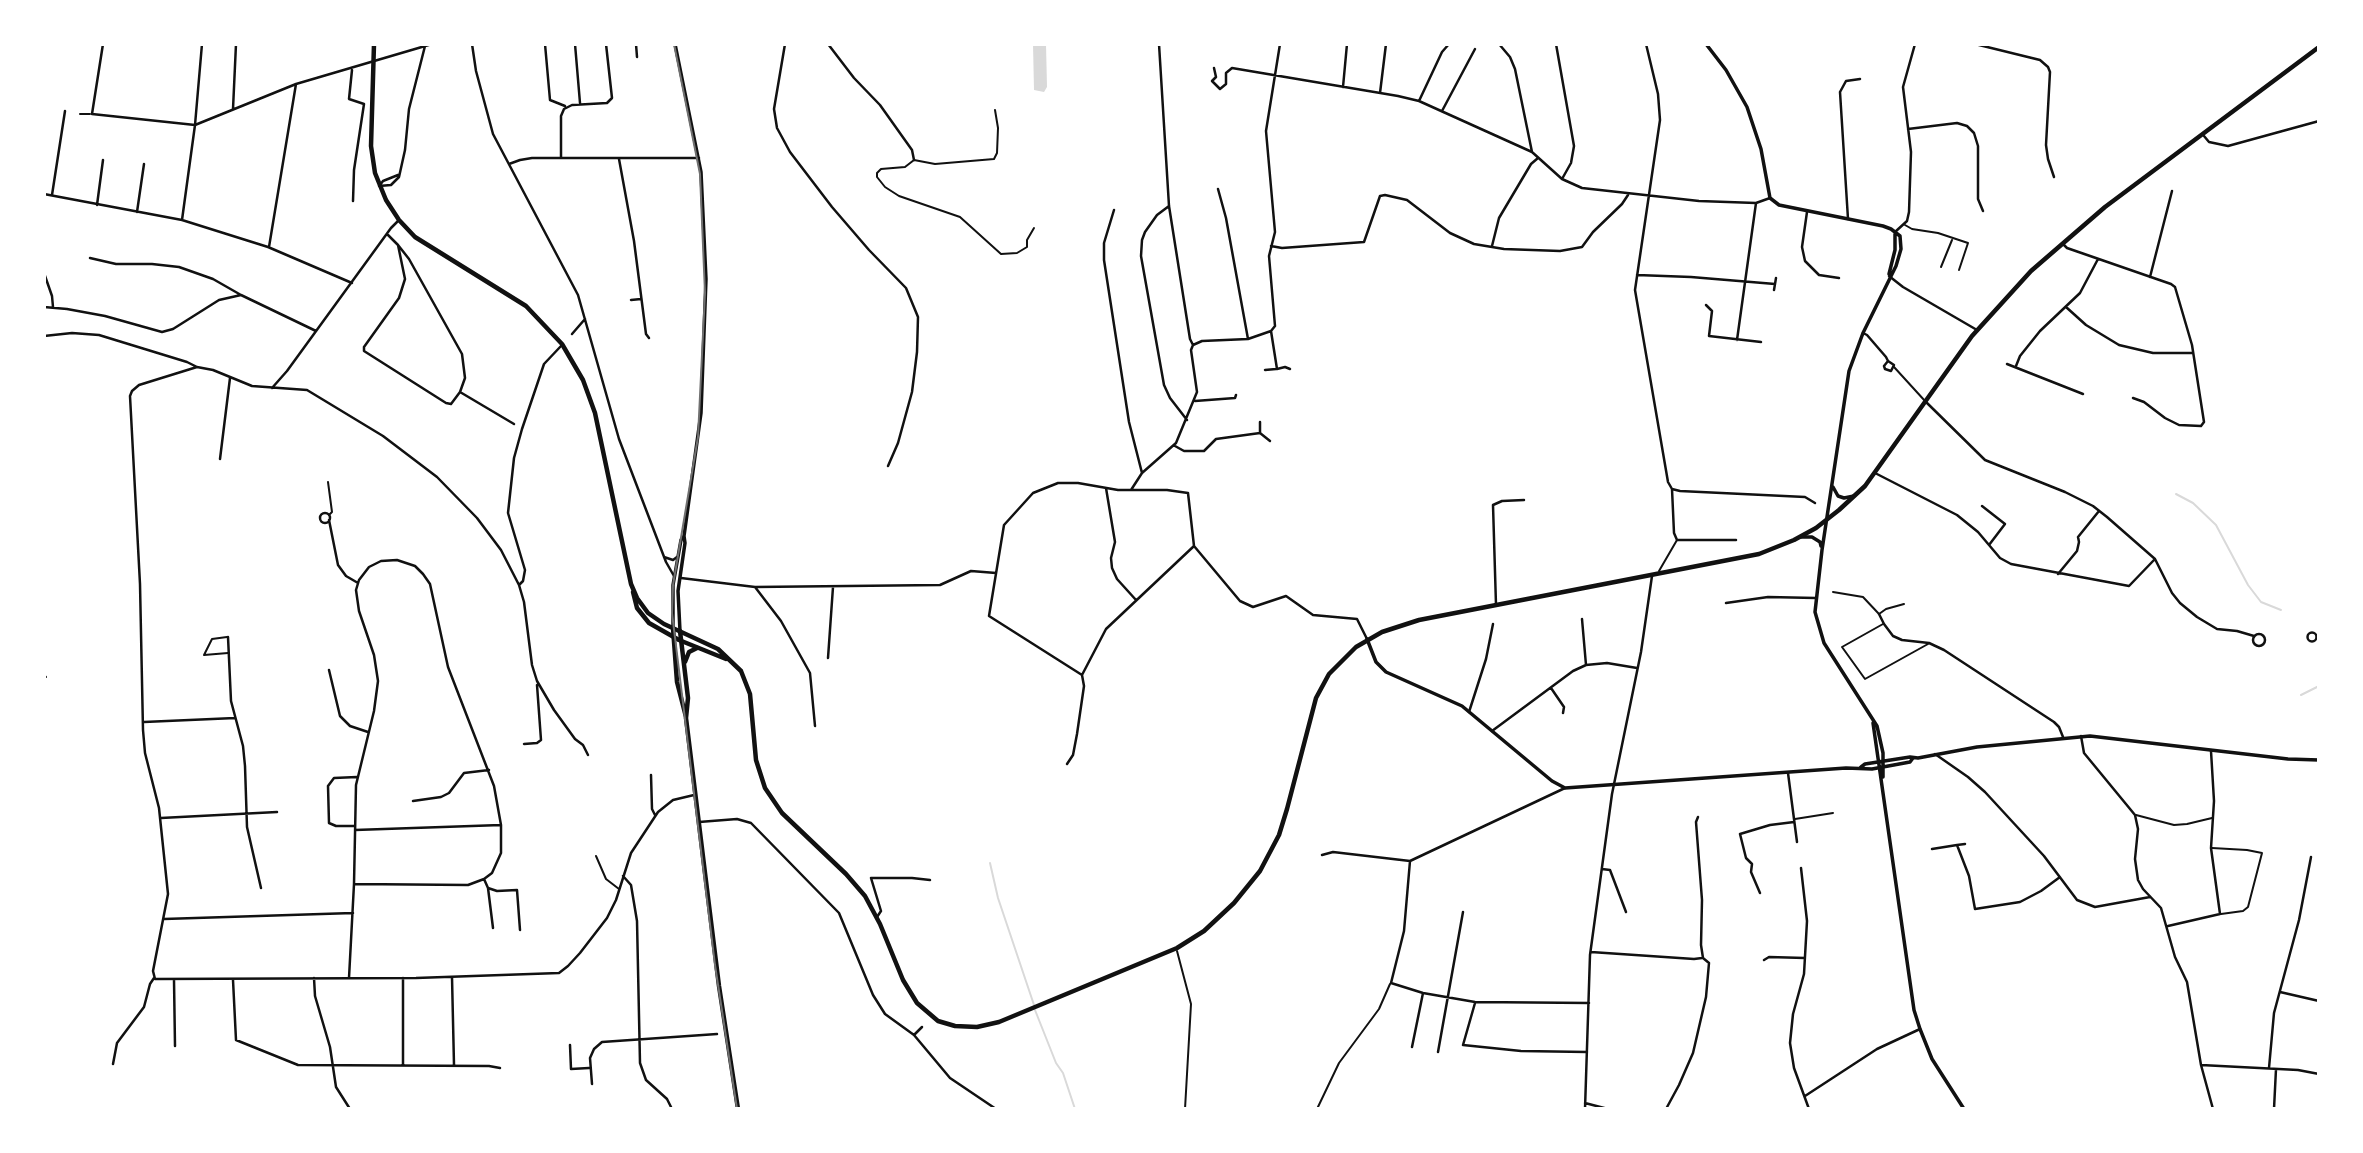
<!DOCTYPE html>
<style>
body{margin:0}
#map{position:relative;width:2363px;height:1153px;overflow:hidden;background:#fff;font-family:"Roboto Condensed",sans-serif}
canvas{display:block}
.frame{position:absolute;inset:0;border:46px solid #fff;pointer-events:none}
</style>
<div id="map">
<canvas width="2363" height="1153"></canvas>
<div class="frame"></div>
</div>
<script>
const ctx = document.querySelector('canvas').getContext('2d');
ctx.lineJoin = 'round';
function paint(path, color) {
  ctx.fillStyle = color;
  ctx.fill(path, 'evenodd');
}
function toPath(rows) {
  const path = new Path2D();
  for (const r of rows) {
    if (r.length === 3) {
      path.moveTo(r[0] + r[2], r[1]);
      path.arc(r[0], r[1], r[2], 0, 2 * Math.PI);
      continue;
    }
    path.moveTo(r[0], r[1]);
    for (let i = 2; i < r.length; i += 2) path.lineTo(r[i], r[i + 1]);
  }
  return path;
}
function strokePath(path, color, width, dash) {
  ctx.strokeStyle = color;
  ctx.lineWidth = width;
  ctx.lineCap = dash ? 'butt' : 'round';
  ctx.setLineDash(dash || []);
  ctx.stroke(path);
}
paint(toPath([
 [1033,44,1046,44,1047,87,1044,92,1034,90]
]), '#d9d9d9');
strokePath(toPath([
 [2176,494,2193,503,2216,525,2248,585,2261,602,2281,610],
 [2301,695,2319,686],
 [990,863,998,898,1034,1005],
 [1035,1010,1056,1063,1063,1073,1075,1109]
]), '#d9d9d9', 2);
strokePath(toPath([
 [995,110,998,128,997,153,994,159,935,164,914,160,905,167,881,169,877,173,877,177,885,187,899,196,960,217,1001,254,1017,253,1027,247,1027,240,1034,228],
 [80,114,90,114],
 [1905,225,1912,229,1938,233,1968,243,1959,270],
 [1941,267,1952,240],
 [1894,367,1925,401],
 [328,482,332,512,329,515],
 [1659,571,1677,540],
 [1833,592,1863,597,1879,614,1886,609,1904,604],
 [1883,624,1842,647,1865,679,1928,644],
 [227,637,212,639,204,655,228,653],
 [44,675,46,677],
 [2136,815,2174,825,2187,824,2212,818],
 [1795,819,1833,813],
 [2212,848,2247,850,2262,853,2248,907,2243,911,2221,914],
 [596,856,606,879,619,889],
 [1177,951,1191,1004,1185,1109],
 [1317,1109,1339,1063,1379,1009,1390,984]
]), '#111', 2);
strokePath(toPath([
 [103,44,92,114,195,125,296,84,432,44],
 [472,44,476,71,493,134,578,295,619,439,666,562,674,576],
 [545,44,550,100,565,106],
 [575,44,580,103],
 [636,44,637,57],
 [785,44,774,109,777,128,790,152,832,207,869,250,906,288,918,317,917,352,912,392,898,443,888,466],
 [828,44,854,78,880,105,912,150,914,160],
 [1499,44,1510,57,1515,69,1532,152],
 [1556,44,1574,146,1571,163,1562,179],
 [1646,44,1658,94,1660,120,1635,290,1668,482,1672,489,1674,533,1677,540,1736,540],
 [1975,44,2040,60,2048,67,2050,72,2046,145,2048,159,2054,177],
 [1214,68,1216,77,1212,81,1220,89,1226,84,1226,73,1232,68,1398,96,1419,101,1532,152,1562,179,1582,188,1699,201,1756,203,1770,198],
 [352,70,349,99,364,104,354,170,353,201],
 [1343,87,1347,44],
 [1380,93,1386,44],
 [1419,101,1442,52,1449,44],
 [233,109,236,44],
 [1442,111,1475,49],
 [1908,129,1957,123,1967,126,1974,133,1978,146,1978,199,1983,211],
 [2204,136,2209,142,2228,146,2319,121],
 [561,158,561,116,564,109,572,105,607,103,612,98,606,44],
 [619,159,634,241,646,334,649,338],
 [509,164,520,160,532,158,699,158],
 [380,185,383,181,398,175],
 [379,186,391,185,399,177,405,150,409,109,425,46],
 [1218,189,1226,218,1248,339],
 [44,194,182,220,268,247,352,283],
 [52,195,65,111],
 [97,205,103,160],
 [1169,206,1157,215,1145,232,1142,240,1141,256,1164,385,1170,398,1187,420],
 [1114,210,1104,243,1104,260,1129,422,1142,473],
 [137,212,144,164],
 [1807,212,1802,247,1805,261,1819,275,1839,278],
 [1848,219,1840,92,1846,81,1860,79],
 [182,220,195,125,202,44],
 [1895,232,1907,221,1909,212,1911,152,1903,87,1915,44],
 [387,234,398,245,405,279,399,298,364,347,364,351,446,403,451,404,460,392,465,378,462,354,409,259,398,245],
 [2063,244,2067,248,2171,284,2175,287,2192,345,2204,422,2201,426,2179,425,2165,418,2144,402,2133,398],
 [1271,246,1282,248,1364,242,1380,196,1385,195,1407,200,1450,233,1474,244,1504,249,1560,251,1582,247,1593,232,1622,204,1628,195],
 [1492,246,1499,218,1531,164,1538,158],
 [269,247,296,84],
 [90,258,116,264,152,264,179,267,213,279,241,295,316,331],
 [44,273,52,296,53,307],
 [1637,275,1691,277,1775,284],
 [1889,276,1903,287,1977,330],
 [2150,277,2172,191],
 [1774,290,1776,278],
 [631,300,641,299],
 [1706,305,1712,311,1709,336,1761,342],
 [44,307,67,309,105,316,162,332,173,329,219,300,241,295],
 [2066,307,2086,325,2119,345,2153,353,2192,353],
 [1271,331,1277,369,1285,367,1290,369],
 [1863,333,1867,335,1886,357,1888,361,1884,366,1885,369,1891,371,1894,365,1888,361],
 [572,334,585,319],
 [44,336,72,333,99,335,187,362,197,367],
 [1737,340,1756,203],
 [1193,345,1202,341,1248,339,1271,331,1275,326,1269,256,1275,232,1266,131,1280,44],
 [2007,364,2083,394],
 [2016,366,2020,356,2040,331,2080,293,2098,259],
 [1265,370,1276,369],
 [272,388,287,371,391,228,399,220],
 [460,392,514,424],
 [1195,401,1235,398,1236,395],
 [1926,402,1985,460,2065,492,2093,506,2107,517,2155,559,2172,593,2180,603,2197,617,2217,629,2237,631,2254,636],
 [1260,433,1270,441],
 [1175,446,1184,451,1204,451,1216,439,1260,433,1260,422],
 [220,459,230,378],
 [1875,473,1957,515,1978,532,2000,558,2011,564,2129,586,2154,560],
 [1106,488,1115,542,1111,558,1112,568,1117,579,1136,600],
 [1672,489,1680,491,1805,497,1815,503],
 [1131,490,1142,473,1176,443,1197,392,1191,350,1193,345,1190,339,1169,206,1159,44],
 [1982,506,2005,524,1989,545],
 [325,518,5],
 [329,520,338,565,346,576,358,583],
 [664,557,673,560,677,557],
 [2058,574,2077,551,2079,542,2078,537,2099,511],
 [681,578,755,587,940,585,971,571,996,573],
 [519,585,523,581,525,570,508,513,514,458,522,429,544,364,561,346],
 [755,587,781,621,810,673,815,726],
 [1726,603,1768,597,1816,598],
 [1496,605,1493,505,1502,501,1524,500],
 [1879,614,1884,624,1893,636,1902,640,1929,643,1944,650,2054,722,2059,727,2063,737],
 [1582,619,1586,665],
 [2312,637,4.5],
 [2259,640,6],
 [228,637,231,701,243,746,245,766,247,827,261,888],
 [828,658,833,587],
 [329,670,340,716,350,726,368,732],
 [1082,675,989,616,1004,525,1033,493,1058,483,1078,483,1118,490,1167,490,1188,493,1194,546,1240,601,1253,607,1286,596,1313,615,1357,619,1367,639],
 [1551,688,1564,707,1563,713],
 [1469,712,1486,659,1493,624],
 [144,722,235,718],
 [1492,731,1573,671,1586,665,1607,663,1637,668],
 [2081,736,2084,753,2135,815,2138,829,2135,859,2138,880,2143,889,2161,908,2175,957,2187,982,2201,1065,2213,1109],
 [524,744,537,743,541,740,537,685],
 [1935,754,1968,777,1985,792,2044,856,2077,900,2095,907,2150,897],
 [588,755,583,745,575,739,554,710,537,681,532,665,524,602,519,585,501,550,477,518,437,477,383,436,307,390,252,386,213,370,197,367,139,385,132,391,130,396,140,584,143,730,145,753,159,808,168,894,153,971,155,979,416,978,559,973,568,966,580,953,607,918,616,900,631,853,658,812,673,800,694,795],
 [1067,764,1073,755,1077,734,1084,686,1082,675,1106,629,1194,546],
 [1788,773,1797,842],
 [651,775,652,809,655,815],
 [413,801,441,797,449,793,464,773,489,770],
 [161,818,277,812],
 [699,822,737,819,751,823,839,913,873,995,885,1014,914,1035,950,1078,996,1109],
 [355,826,336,826,329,823,328,786,334,778,357,777],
 [355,830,501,825],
 [1957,845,1965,844],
 [1932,849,1957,845,1969,876,1975,909,2020,902,2041,891,2060,877],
 [1322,855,1333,852,1410,861],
 [1410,861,1404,931,1391,983,1423,993,1475,1002,1589,1003],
 [1410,861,1565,788],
 [1801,868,1807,921,1804,974,1793,1014,1790,1043,1794,1068,1809,1109],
 [1602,869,1610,870,1626,912],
 [623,876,631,885,637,921,640,1063,646,1080,667,1099,672,1109],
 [484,879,488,888,493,928],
 [488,888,497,891,517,890,520,930],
 [1760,893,1751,872,1752,864,1746,858,1740,834,1770,825,1794,822],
 [877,917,881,911,871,878,912,878,930,880],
 [164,919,353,913],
 [2168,926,2220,914,2211,848,2214,801,2211,751],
 [1591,952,1694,959,1702,958],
 [1764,960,1769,957,1805,958],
 [452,977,454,1065],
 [314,978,315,996,330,1047,336,1087,350,1109],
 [349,978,354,884,356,785,374,711,378,681,374,655,359,611,356,590,359,580,369,567,381,561,397,560,415,566,423,574,430,584,448,667,494,786,501,825,501,853,492,873,484,879,468,885,354,884],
 [174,980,175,1046],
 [233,980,236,1040,298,1065,489,1066,500,1068],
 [2280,992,2319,1001],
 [1475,1003,1463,1045,1521,1051,1587,1052],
 [914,1035,922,1027],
 [570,1045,571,1069,589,1068],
 [1412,1047,1423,993],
 [1438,1052,1463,912],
 [113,1064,117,1043,144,1007,150,984,154,978],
 [403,1065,403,978],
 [2201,1065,2298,1070,2319,1074],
 [2269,1068,2274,1013,2299,920,2311,857],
 [592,1084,590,1058,594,1049,602,1042,717,1034],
 [1805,1096,1877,1049,1920,1029],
 [1585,1103,1608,1109],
 [1585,1109,1590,955,1612,794,1641,652,1652,576],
 [1666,1109,1679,1085,1693,1053,1706,997,1709,963,1703,958,1701,945,1702,900,1696,822,1698,817],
 [2274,1109,2276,1069]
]), '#111', 2.5);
strokePath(toPath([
 [1706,44,1726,70,1747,107,1761,149,1770,198,1779,205,1883,226,1891,229,1900,236,1901,249,1896,266,1863,333,1849,371,1822,550,1815,612,1824,643,1877,726,1883,753,1883,777],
 [1889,274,1895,250,1895,234],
 [1833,487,1838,496,1844,498,1854,496],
 [1801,537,1812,537,1820,542,1821,546],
 [673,628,673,585,681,540,684,536,701,413,706,279,701,172,675,44],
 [680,631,678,591,685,543,684,536],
 [1367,639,1376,662,1386,672,1462,706,1552,781,1565,788,1846,768,1872,769,1910,762,1913,758],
 [1873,723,1914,1010,1920,1029,1932,1059,1964,1109],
 [1861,767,1865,764,1910,757,1918,758,1977,747,2090,736,2288,759,2319,760]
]), '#111', 3.5);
strokePath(toPath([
 [673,628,677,682,686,717],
 [680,631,688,698,686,718,705,873,719,986,738,1109],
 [685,662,689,652,697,648]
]), '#111', 4.5);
strokePath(toPath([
 [374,44,371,146,375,173,386,200,399,220,415,237,526,306,562,344,583,380,595,413,631,584],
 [631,584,637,598,648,613,664,624,718,649,741,671,750,694,756,760,765,788,782,813,846,874,865,896,880,924,903,980,917,1003,938,1021,955,1026,977,1027,999,1022,1177,948,1204,931,1234,903,1260,871,1279,835,1287,809,1316,698,1329,674,1356,647,1382,632,1419,620,1759,554,1794,540,1816,528,1839,510,1865,486,1972,336,2031,271,2105,207,2319,47],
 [633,592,637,608,649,623,679,640,726,659]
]), '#111', 4.5);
strokePath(toPath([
 [674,44,700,174,705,293,698,437,673,585,672,613,715,965,737,1109]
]), '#707070', 2);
</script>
